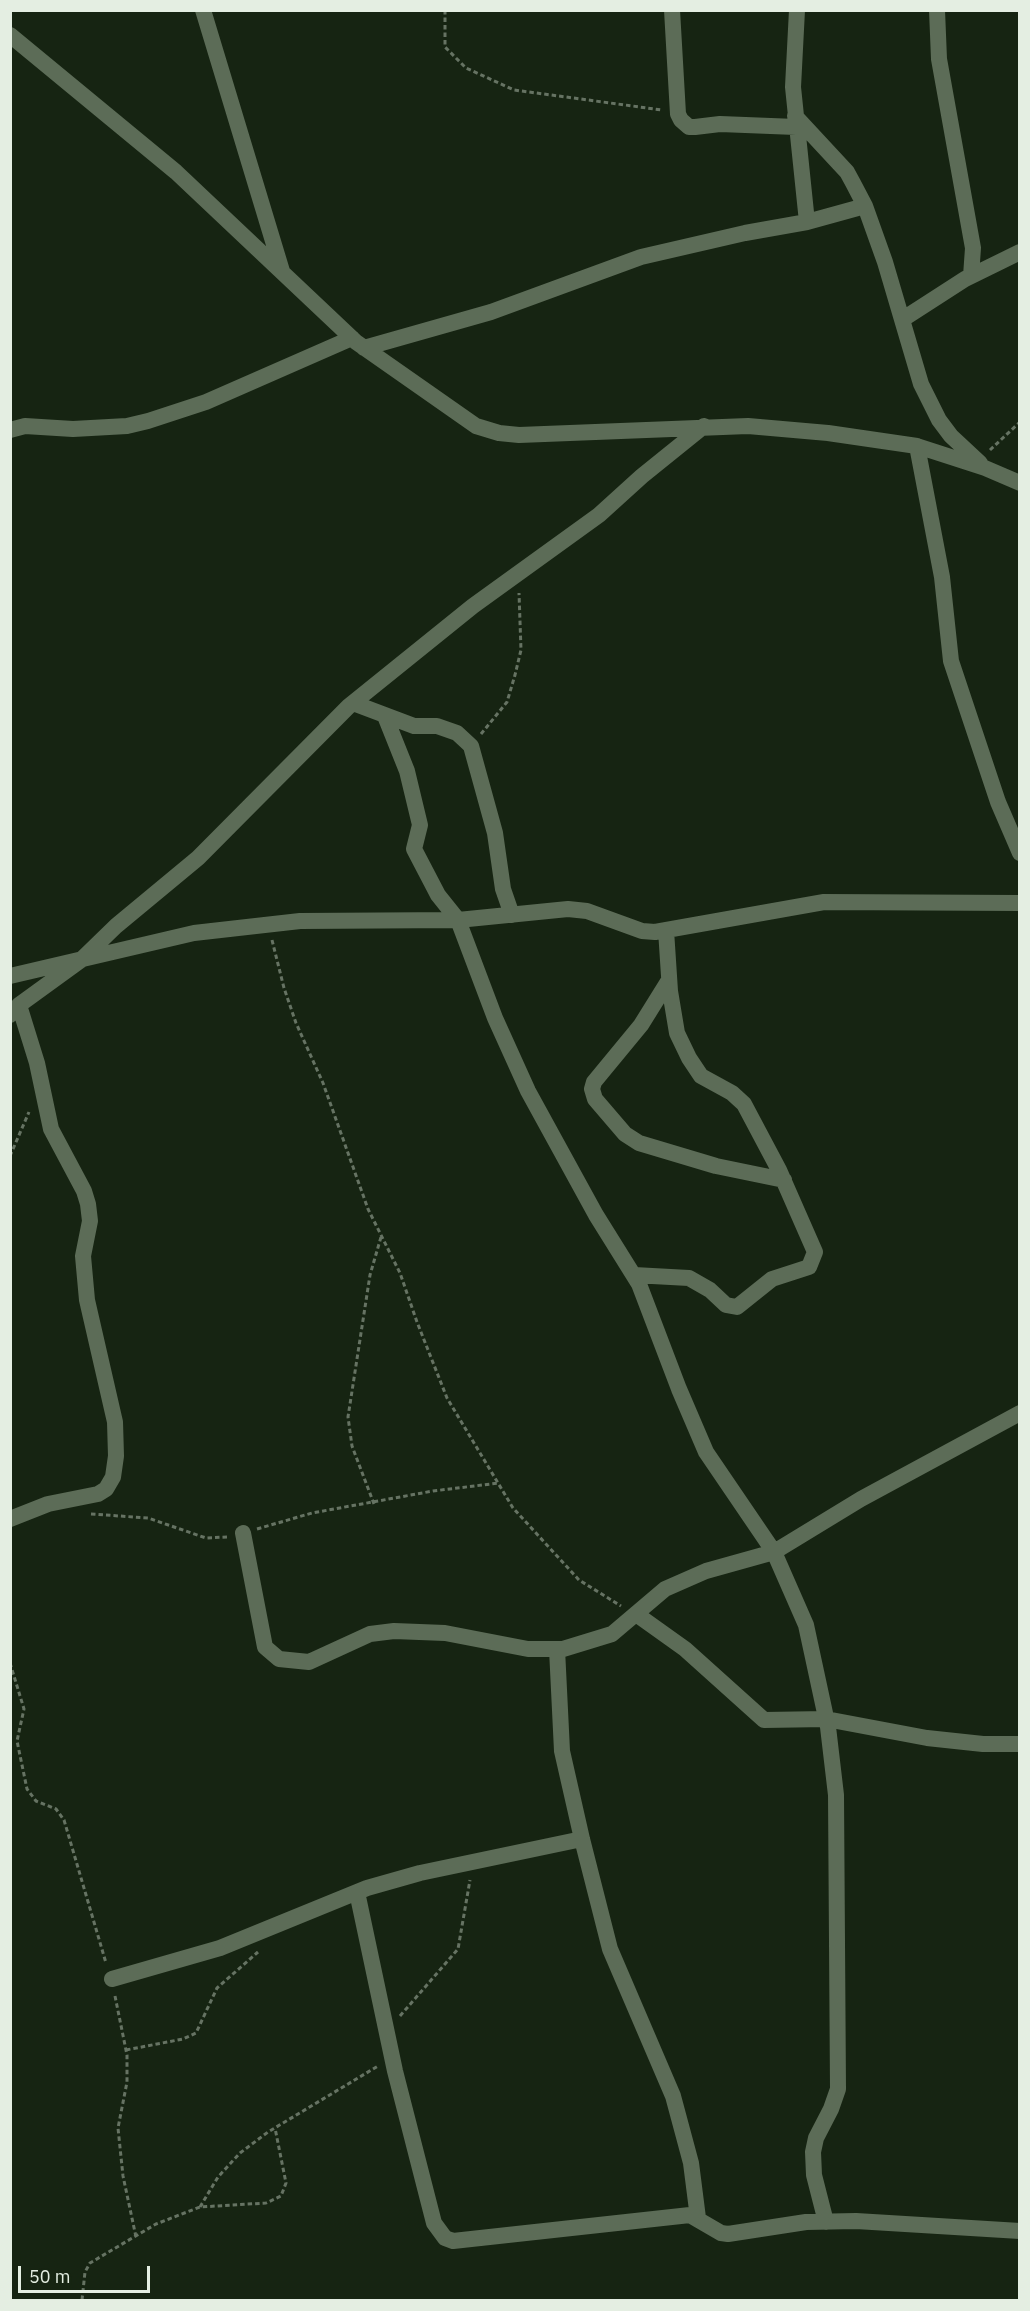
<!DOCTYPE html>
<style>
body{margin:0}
#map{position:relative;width:1030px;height:2311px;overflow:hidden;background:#162412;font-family:"IBM Plex Sans",sans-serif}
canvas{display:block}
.frame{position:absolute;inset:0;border:12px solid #e4eee2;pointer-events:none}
.scale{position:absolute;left:18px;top:2266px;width:132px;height:27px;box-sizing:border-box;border:3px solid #e4eee2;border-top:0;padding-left:8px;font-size:18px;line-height:21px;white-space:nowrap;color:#e4eee2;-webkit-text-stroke:4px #162412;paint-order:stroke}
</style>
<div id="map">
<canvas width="1030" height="2311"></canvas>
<div class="frame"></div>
<div class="scale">50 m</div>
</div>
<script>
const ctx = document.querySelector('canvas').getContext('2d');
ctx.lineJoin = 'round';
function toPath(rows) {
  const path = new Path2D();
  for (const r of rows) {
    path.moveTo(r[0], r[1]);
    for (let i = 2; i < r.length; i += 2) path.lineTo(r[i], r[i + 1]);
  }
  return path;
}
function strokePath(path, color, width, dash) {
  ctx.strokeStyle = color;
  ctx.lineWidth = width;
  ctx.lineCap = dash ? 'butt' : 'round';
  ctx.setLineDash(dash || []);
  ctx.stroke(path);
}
strokePath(toPath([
 [445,10,445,47,466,68,514,90,662,110],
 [990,450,1020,422],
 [481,734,507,702,515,675,521,650,519,593],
 [272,940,284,988,296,1023,323,1083,368,1209,400,1273,417,1322,447,1398,513,1508,579,1580,621,1606],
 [10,1156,29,1112],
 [374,1504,352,1446,348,1417,370,1275,381,1237],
 [91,1514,148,1518,206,1538,227,1537],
 [257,1529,312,1513,433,1491,499,1483],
 [10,1663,24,1709,17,1741,27,1789,36,1801,56,1809,64,1820,106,1963],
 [115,1996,127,2055,127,2082,118,2128,123,2176,136,2237],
 [400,2016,458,1949,470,1880],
 [126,2050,183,2039,196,2033,217,1988,258,1952],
 [200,2207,218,2177,240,2153,268,2132,378,2066],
 [82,2300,85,2272,90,2263,156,2224,200,2207,266,2203,281,2196,286,2183,275,2128]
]), '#667363', 3, [4.5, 3]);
strokePath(toPath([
 [203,10,282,271],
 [672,10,678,114,681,120,689,127,695,127,720,124,796,127],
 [797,10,793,87,807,222],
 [937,10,939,59,973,248,971,276],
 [10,35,176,172,356,342,476,426,499,433,519,435,748,426,828,433,917,446,985,468,1020,483],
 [795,116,847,172,853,183,865,206,885,262,921,384,939,420,951,436,980,463],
 [903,319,965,279,1020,252],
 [364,348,491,312,641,257,745,233,807,222,865,206],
 [10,430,25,426,73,429,127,426,148,421,206,402,352,338],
 [917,446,942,577,951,661,998,802,1020,853],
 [353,703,414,726,437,726,457,733,471,746,495,833,503,889,512,915],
 [385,716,407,771,420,825,414,849,438,895,458,920,495,1018,528,1091,596,1215,639,1284,679,1389,706,1452,774,1552,806,1625,828,1727,836,1795,838,2089,831,2109,816,2138,813,2152,814,2175,826,2222],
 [10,976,194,933,300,921,458,920,568,909,587,911,642,931,655,932,824,902,1020,903],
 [669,980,641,1025,594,1082,592,1089,595,1099,625,1134,639,1143,716,1166,784,1180],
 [10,1015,19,1005,81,960,116,926,198,858,349,706,473,606,599,515,642,476,704,426],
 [634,1275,689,1278,710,1290,726,1305,737,1307,772,1279,809,1267,815,1252,779,1170,744,1104,732,1093,701,1076,689,1058,677,1033,670,991,666,930],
 [10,1519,48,1504,98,1494,106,1489,113,1477,116,1456,115,1422,87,1300,83,1256,90,1221,88,1204,84,1191,51,1129,37,1063,19,1005],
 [243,1533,265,1647,279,1659,309,1662,370,1634,394,1631,445,1633,528,1649,563,1649,612,1634,665,1589,706,1571,774,1552,861,1499,1020,1413],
 [636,1614,685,1649,764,1720,826,1719,927,1738,983,1744,1020,1744],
 [557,1649,562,1751,582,1839,610,1949,673,2096,691,2163,698,2218],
 [357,1892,395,2071,434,2223,445,2238,453,2241,690,2215,721,2233,728,2234,806,2222,856,2221,1020,2231],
 [112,1979,220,1948,367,1888,420,1873,582,1839]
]), '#5c6c57', 16);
</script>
